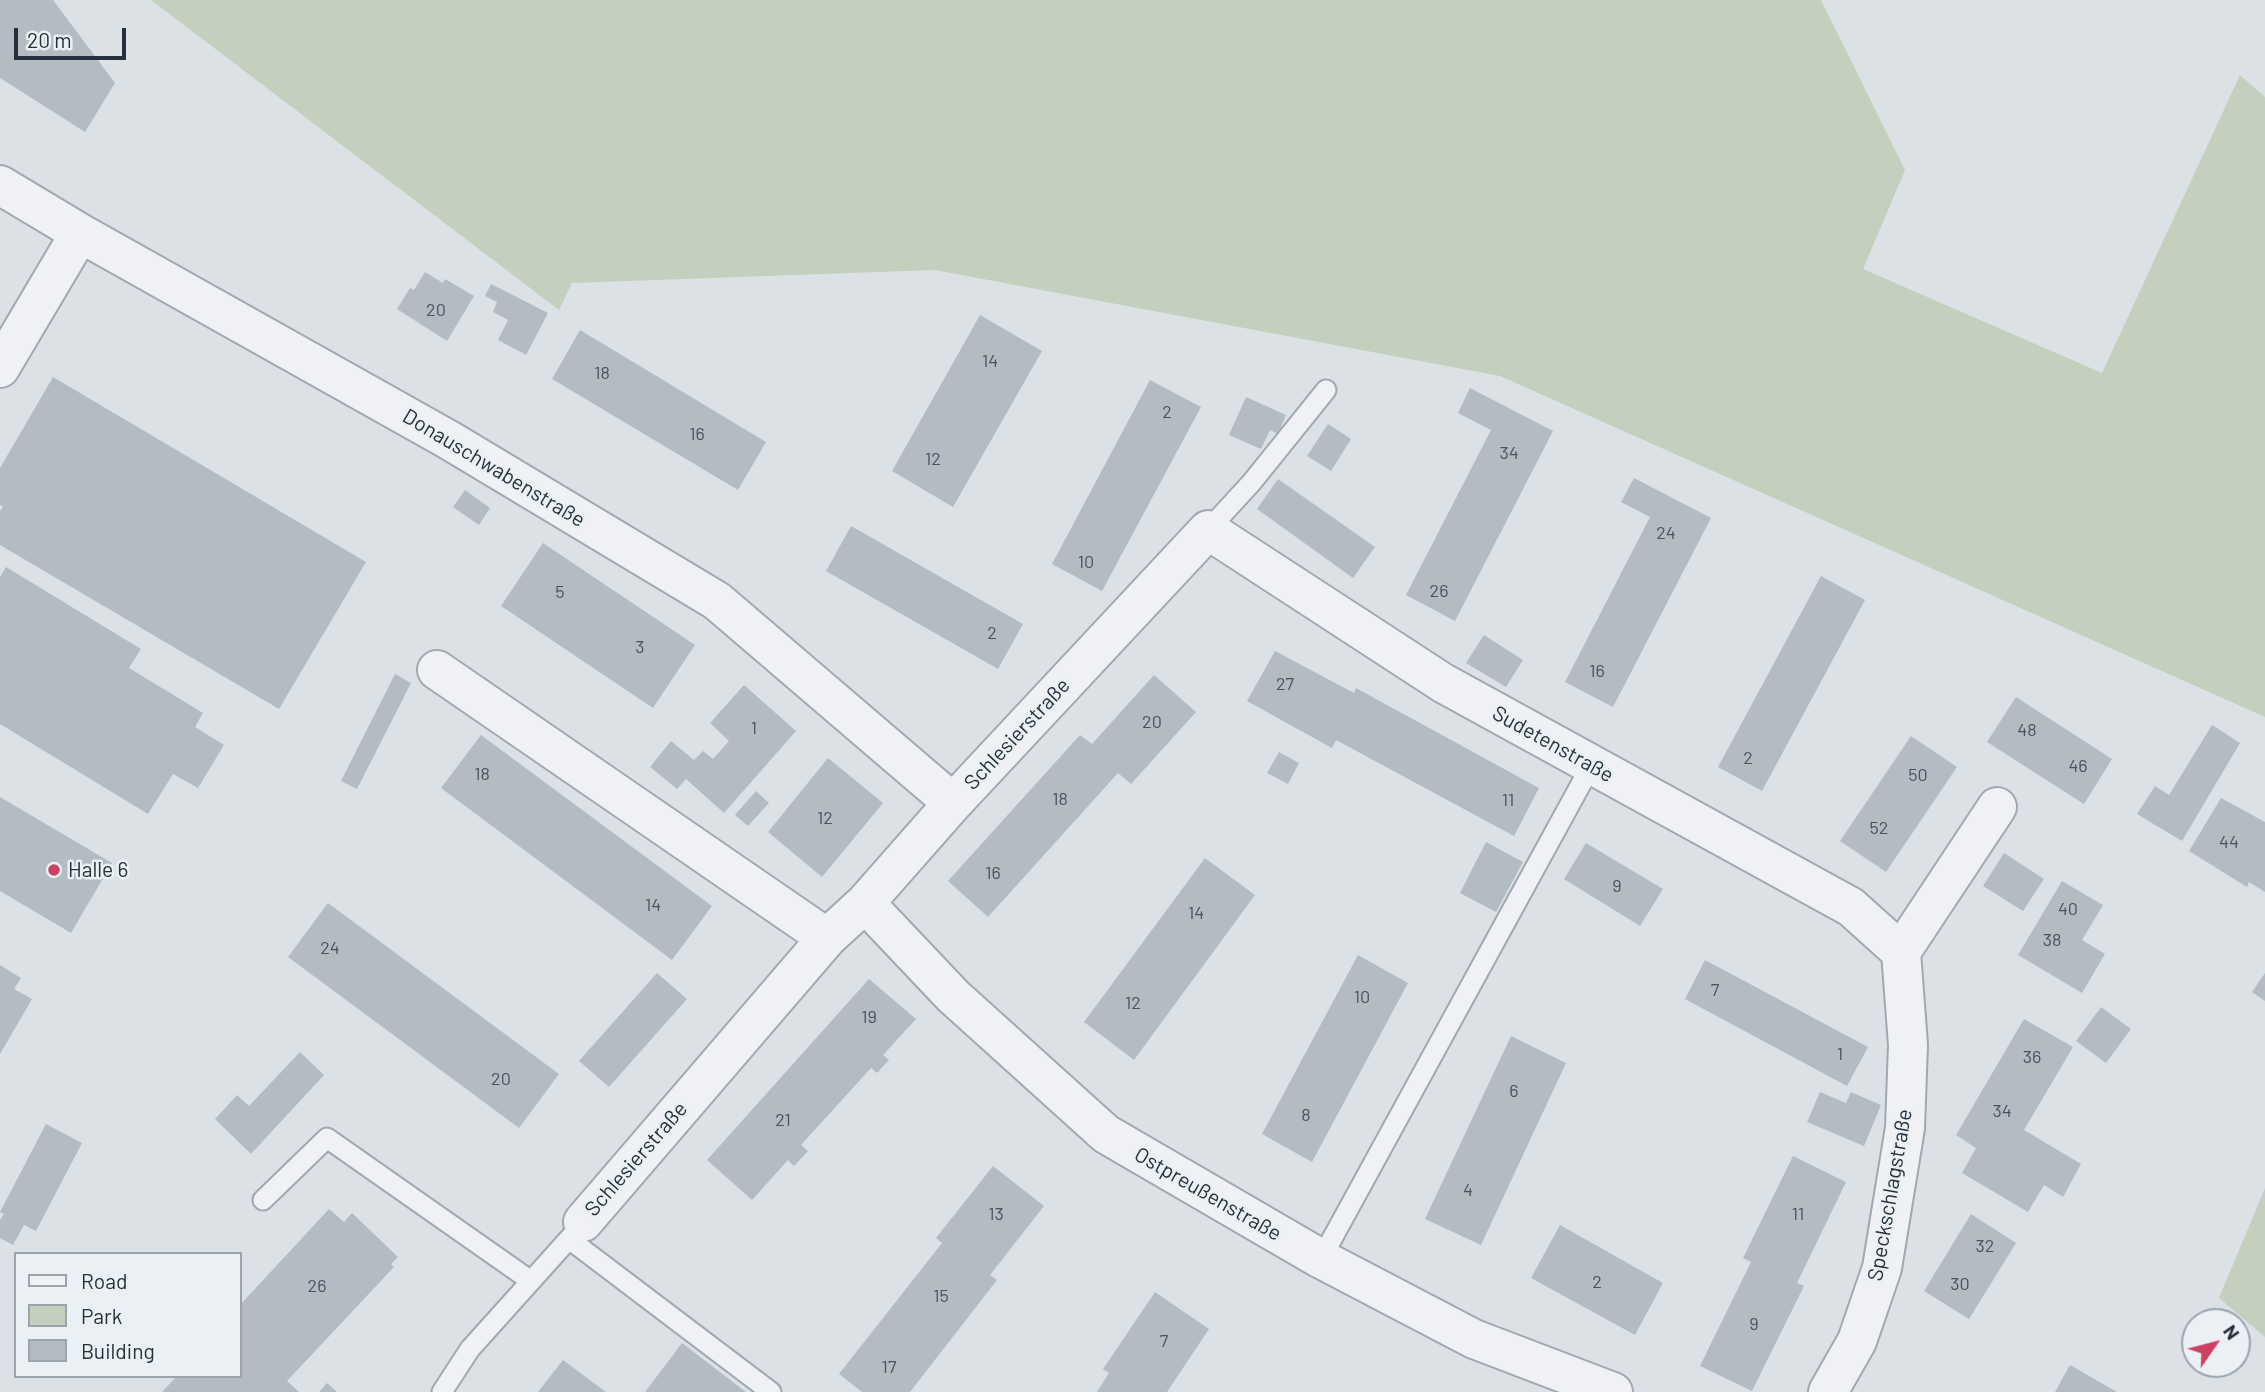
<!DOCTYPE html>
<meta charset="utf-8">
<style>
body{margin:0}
#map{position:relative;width:2265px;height:1392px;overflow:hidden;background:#dce1e6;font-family:Barlow,sans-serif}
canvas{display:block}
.legend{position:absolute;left:14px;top:1252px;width:228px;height:126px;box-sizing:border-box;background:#ebf0f4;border:2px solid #9ca3aa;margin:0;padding:9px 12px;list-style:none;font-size:21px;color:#26303c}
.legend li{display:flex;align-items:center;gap:14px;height:35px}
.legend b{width:35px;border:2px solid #9ca3aa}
.north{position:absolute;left:2181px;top:1308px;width:70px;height:70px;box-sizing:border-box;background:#ebf0f4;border:2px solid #9ca3aa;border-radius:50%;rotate:55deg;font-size:19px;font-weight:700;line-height:28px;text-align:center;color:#26303c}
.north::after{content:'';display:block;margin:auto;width:24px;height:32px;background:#cd4062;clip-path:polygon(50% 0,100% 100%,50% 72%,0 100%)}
.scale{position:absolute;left:14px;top:28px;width:112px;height:32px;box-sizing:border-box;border:4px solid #26303c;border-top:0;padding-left:9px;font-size:21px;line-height:24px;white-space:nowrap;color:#26303c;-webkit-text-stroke:5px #ebf0f4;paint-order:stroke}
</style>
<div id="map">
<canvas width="2265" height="1392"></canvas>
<ul class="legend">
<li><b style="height:9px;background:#eff1f5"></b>Road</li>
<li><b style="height:19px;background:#c4d0bd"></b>Park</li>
<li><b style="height:19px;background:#b3bbc3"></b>Building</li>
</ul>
<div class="north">N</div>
<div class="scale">20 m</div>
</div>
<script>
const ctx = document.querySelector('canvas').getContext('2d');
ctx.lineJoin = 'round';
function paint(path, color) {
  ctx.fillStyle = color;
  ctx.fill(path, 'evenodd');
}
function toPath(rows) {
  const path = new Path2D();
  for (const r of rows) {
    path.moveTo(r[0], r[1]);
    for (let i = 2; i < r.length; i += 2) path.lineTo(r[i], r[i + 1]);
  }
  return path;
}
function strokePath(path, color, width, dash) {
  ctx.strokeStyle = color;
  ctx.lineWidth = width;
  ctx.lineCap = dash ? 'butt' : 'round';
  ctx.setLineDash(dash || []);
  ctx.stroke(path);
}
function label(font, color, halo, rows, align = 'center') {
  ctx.font = font + ' Barlow,sans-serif';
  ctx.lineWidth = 5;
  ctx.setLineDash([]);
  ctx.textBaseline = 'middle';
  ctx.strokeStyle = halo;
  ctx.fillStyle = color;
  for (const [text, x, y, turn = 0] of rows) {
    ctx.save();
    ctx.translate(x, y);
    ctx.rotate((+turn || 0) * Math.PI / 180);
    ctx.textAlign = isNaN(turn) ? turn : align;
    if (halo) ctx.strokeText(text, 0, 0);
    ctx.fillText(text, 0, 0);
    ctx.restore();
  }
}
paint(toPath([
 [151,0,1821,0,1905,170,1863,269,2102,373,2240,75,2265,97,2265,717,1500,376,935,270,572,283,559,310],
 [2265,1188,2265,1337,2219,1298]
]), '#c4d0bd');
paint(toPath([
 [0,0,53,0,115,83,85,132,0,78],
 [425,272,443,283,445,279,474,296,447,341,397,309,410,288,414,290],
 [491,284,548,313,526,355,498,340,508,320,493,312,497,302,485,296],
 [980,315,1042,351,953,507,892,471],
 [580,330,766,442,738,490,552,379],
 [53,377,366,562,279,709,0,545,0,511,3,507,0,505,0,468],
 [1150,380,1201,407,1102,591,1052,564],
 [1470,388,1553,431,1455,621,1406,595,1491,430,1458,413],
 [1246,397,1286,415,1278,434,1270,430,1261,449,1229,435],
 [1328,424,1351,439,1331,471,1307,456],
 [1634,478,1711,518,1613,707,1565,682,1650,517,1621,502],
 [1278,479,1375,547,1353,578,1257,509],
 [465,490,490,508,479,525,453,507],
 [851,526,1023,624,998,669,826,571],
 [543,543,695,645,653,708,501,606],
 [6,567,141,649,129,668,203,713,195,727,224,745,198,788,173,774,148,814,0,724,0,577],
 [1821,576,1865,600,1762,791,1718,767],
 [1484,635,1523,660,1506,687,1466,663],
 [1275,651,1354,693,1356,688,1539,788,1514,836,1336,740,1332,748,1247,701],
 [395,674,411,683,357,789,341,781],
 [1154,675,1196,712,1131,784,1118,773,988,917,948,881,1080,735,1092,744],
 [744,685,796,731,724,813,686,779,677,789,650,767,671,741,694,760,703,751,713,759,729,741,710,723],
 [2016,697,2112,759,2084,804,1987,742],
 [2212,725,2240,743,2182,841,2137,814,2155,786,2169,795],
 [481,735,712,906,672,960,441,788],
 [1911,736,1957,767,1886,872,1840,841],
 [1279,752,1299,763,1288,784,1267,773],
 [828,758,883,803,822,877,768,832],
 [756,791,769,803,748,826,735,815],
 [0,797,112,863,71,933,0,891],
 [2221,798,2265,822,2265,892,2249,882,2247,887,2189,851],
 [1486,842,1523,862,1496,912,1460,893],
 [1586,843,1663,889,1640,926,1564,879],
 [2004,853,2044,879,2023,911,1983,886],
 [1205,858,1255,895,1134,1060,1084,1022],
 [2062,881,2103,905,2082,940,2105,954,2082,993,2018,955],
 [328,903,559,1074,519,1128,288,957],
 [1358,955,1408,983,1312,1162,1262,1134],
 [1705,960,1868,1047,1847,1086,1685,999],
 [0,965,21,978,14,989,32,999,0,1054],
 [657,973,687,999,609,1087,579,1061],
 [2265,973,2265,1001,2252,992],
 [869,979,916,1019,883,1055,889,1060,877,1073,871,1068,801,1145,808,1151,794,1166,788,1160,752,1200,707,1160],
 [2101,1007,2131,1029,2106,1063,2076,1041],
 [2024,1019,2073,1047,2024,1130,2081,1164,2063,1197,2044,1185,2028,1212,1962,1173,1976,1148,1956,1135],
 [1511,1036,1566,1063,1481,1245,1425,1219],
 [300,1052,324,1075,251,1154,215,1119,237,1095,249,1106],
 [1820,1092,1846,1103,1851,1092,1881,1105,1864,1146,1807,1122],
 [46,1124,82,1143,36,1231,24,1225,13,1245,0,1238,0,1220,4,1214,0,1212],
 [1793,1156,1846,1182,1797,1283,1804,1286,1752,1391,1700,1366,1751,1262,1743,1258],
 [993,1166,1044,1206,990,1275,997,1280,910,1392,862,1392,839,1374,942,1243,936,1238],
 [329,1209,344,1222,352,1213,398,1257,391,1264,394,1267,287,1381,299,1392,162,1392,177,1376,240,1376,240,1305],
 [1971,1214,2016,1243,1969,1319,1924,1291],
 [1560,1225,1663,1283,1635,1335,1531,1278],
 [1155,1292,1209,1329,1167,1392,1097,1392,1109,1373,1103,1369],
 [682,1343,746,1392,645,1392],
 [563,1360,606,1392,538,1392],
 [2070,1365,2117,1392,2055,1392],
 [327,1383,337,1392,319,1392]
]), '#b3bbc3');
const service = toPath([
 [1208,530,1252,482,1326,390],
 [263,1200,327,1138,531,1281],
 [569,1239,771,1392],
 [1321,1259,1592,764],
 [442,1392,470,1349,576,1231]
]);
const minor = toPath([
 [0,185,80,233,449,440,717,601,953,803],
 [0,368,80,233],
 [437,670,827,938],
 [865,903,953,996,1106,1134,1321,1259,1474,1339,1613,1392],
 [583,1222,827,938,865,903,953,803,1208,530,1443,683,1851,907,1901,952],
 [1828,1392,1857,1341,1882,1268,1905,1128,1908,1045,1901,952,1997,807]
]);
strokePath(service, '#a2a8b0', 23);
strokePath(minor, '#a2a8b0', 42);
strokePath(service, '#eff1f5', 19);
strokePath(minor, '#eff1f5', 38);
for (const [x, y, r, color] of [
 [54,870,7,"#cd4062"]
]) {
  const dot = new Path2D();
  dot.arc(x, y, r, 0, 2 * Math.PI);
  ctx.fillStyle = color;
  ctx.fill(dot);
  strokePath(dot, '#ebf0f4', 2.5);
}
label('18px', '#49535e', null, [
 ["20",436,310],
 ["14",990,361],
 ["18",602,373],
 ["2",1167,412],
 ["16",697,434],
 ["34",1509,453],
 ["12",933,459],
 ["24",1666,533],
 ["10",1086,562],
 ["26",1439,591],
 ["5",560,592],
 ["2",992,633],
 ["3",640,647],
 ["16",1597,671],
 ["27",1285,684],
 ["20",1152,722],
 ["1",754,728],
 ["48",2027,730],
 ["2",1748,758],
 ["46",2078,766],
 ["18",482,774],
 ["50",1918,775],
 ["18",1060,799],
 ["11",1508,800],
 ["12",825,818],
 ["52",1879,828],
 ["44",2229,842],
 ["16",993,873],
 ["9",1617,886],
 ["14",653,905],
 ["40",2068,909],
 ["14",1196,913],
 ["38",2052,940],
 ["24",330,948],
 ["7",1715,990],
 ["10",1362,997],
 ["12",1133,1003],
 ["19",869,1017],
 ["1",1840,1054],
 ["36",2032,1057],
 ["20",501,1079],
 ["6",1514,1091],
 ["34",2002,1111],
 ["8",1306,1115],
 ["21",783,1120],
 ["4",1468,1190],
 ["13",996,1214],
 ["11",1798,1214],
 ["32",1985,1246],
 ["2",1597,1282],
 ["30",1960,1284],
 ["26",317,1286],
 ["15",941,1296],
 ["9",1754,1324],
 ["7",1164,1341],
 ["17",889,1367]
]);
label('21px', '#26303c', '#ebf0f4', [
 ["Donauschwabenstraße",494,468,31],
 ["Schlesierstraße",1017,734,-47],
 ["Sudetenstraße",1553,744,29],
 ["Schlesierstraße",636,1159,-49],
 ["Ostpreußenstraße",1208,1194,30],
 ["Speckschlagstraße",1890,1195,-80]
]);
label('21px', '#26303c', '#ebf0f4', [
 ["Halle 6",68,870]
], 'left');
</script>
